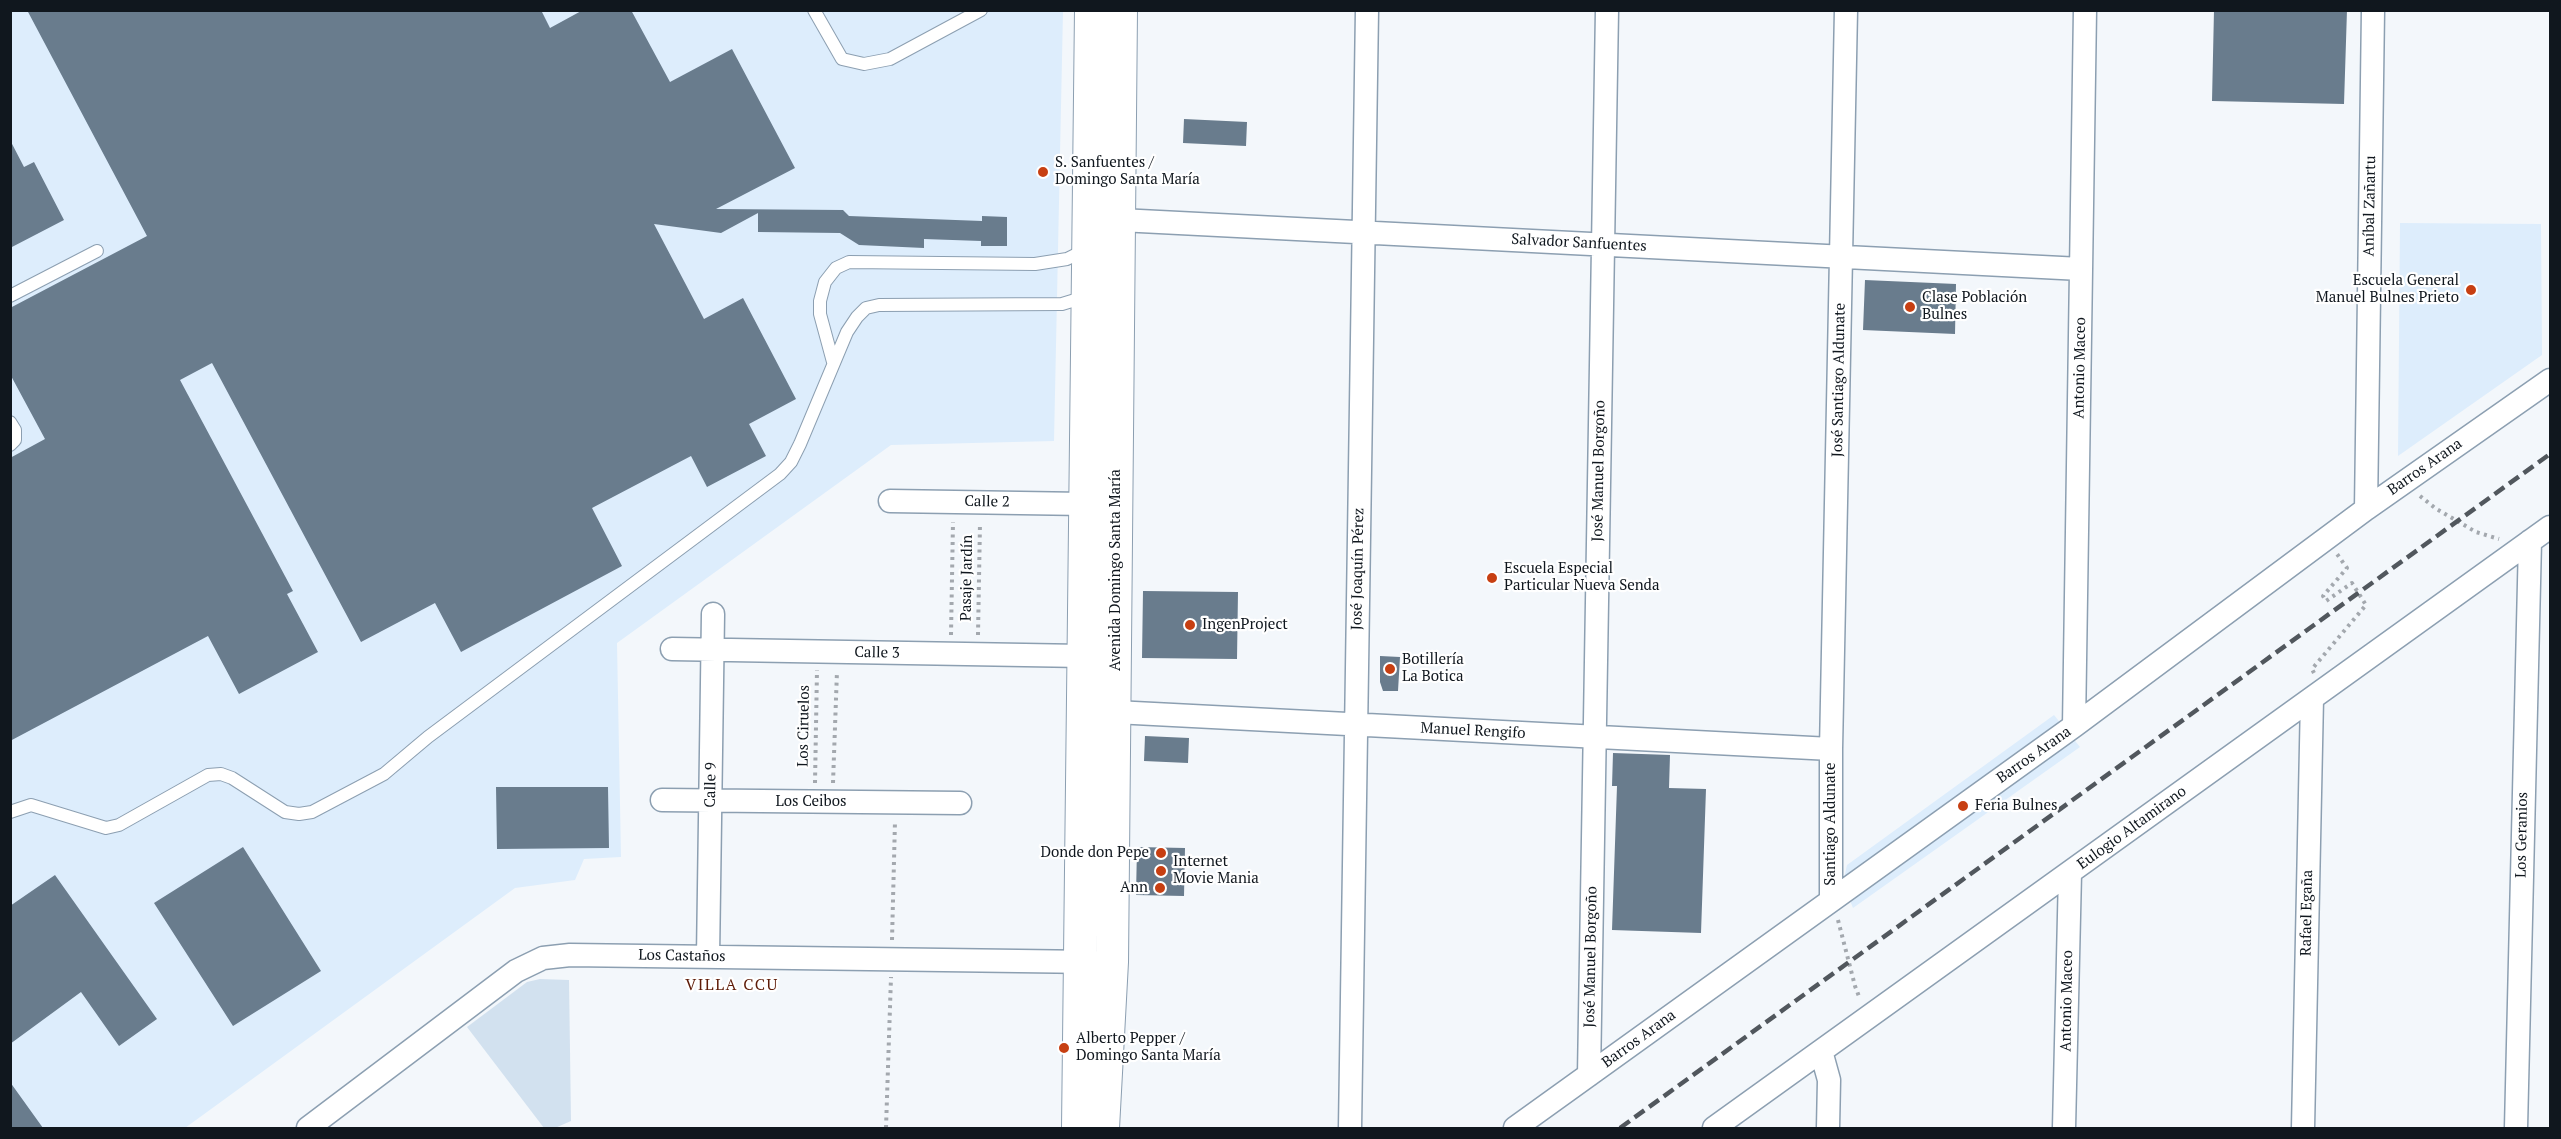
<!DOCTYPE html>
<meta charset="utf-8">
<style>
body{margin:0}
#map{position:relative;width:2561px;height:1139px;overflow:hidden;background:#f3f7fb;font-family:"PT Serif",serif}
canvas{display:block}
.frame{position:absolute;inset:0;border:12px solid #10171e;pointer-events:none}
</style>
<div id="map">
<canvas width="2561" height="1139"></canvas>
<div class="frame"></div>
</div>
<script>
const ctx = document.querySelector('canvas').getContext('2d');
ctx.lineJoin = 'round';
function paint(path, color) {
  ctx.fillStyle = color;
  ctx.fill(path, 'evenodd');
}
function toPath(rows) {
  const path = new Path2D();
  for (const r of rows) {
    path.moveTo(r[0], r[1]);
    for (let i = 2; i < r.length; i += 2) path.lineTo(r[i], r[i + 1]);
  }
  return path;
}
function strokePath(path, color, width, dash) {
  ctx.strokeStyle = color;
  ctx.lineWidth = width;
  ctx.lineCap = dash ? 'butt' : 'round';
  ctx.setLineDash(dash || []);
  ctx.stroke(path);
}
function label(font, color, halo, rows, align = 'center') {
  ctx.font = font + ' "PT Serif",serif';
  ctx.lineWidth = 4.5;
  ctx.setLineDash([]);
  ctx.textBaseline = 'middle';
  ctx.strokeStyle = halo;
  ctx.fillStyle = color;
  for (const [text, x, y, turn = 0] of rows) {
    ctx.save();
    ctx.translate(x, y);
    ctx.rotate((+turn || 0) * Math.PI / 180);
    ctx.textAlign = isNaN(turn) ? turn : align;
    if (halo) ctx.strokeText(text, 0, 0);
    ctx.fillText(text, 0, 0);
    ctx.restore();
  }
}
paint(toPath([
 [10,11,1063,11,1054,441,891,445,617,643,621,857,584,859,575,880,515,888,185,1128,11,1128],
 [2400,223,2541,224,2542,355,2398,456],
 [2054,715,2080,747,1853,908,1843,883,1847,865]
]), '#ddedfc');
paint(toPath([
 [540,979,569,980,571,1121,555,1128,544,1128,467,1027,527,982]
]), '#d2e1ef');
paint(toPath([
 [27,10,541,10,550,28,583,10,631,10,670,82,732,49,795,168,716,209,843,210,849,216,982,221,982,216,1007,217,1007,246,981,246,981,241,924,239,924,248,859,245,840,233,758,232,758,213,721,233,654,224,704,319,743,298,796,399,749,424,766,456,707,487,691,456,592,508,622,566,461,652,435,603,361,642,212,363,180,380,293,591,287,594,318,652,239,694,208,636,10,741,10,458,45,439,10,374,10,308,147,236],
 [2214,10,2347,10,2344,104,2212,101],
 [1184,119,1247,122,1246,146,1183,143],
 [10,140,24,167,34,162,64,220,10,248],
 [1865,280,1956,284,1955,334,1863,330],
 [1143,591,1238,592,1237,659,1142,658],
 [1380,656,1400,657,1398,691,1383,691,1380,682],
 [1145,736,1189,738,1188,763,1144,761],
 [1613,753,1670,755,1669,788,1706,789,1701,933,1612,930,1617,786,1612,786],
 [496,787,608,787,609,848,497,849],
 [243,847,321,971,233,1026,154,903],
 [1137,847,1185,848,1184,896,1136,895],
 [55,875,157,1019,119,1046,81,992,10,1044,10,906],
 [10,1082,43,1128,10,1128]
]), '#697c8d');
const service = toPath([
 [814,10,842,59,864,64,890,59,981,10],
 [10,296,97,251],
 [833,362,820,314,820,301,825,282,836,268,849,262,1035,264,1067,259,1087,249],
 [10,422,15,430,15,440,10,445],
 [10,812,31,805,106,828,119,825,208,775,221,774,232,778,285,812,299,814,312,812,384,774,428,737,780,474,791,462,800,444,847,332,857,317,866,308,879,305,1062,304,1085,297]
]);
const minor = toPath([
 [1109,230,1120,220,2081,269],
 [890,501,1085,504],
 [2366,509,2373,10],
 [672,649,1083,656],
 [1115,712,1831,749],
 [2074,726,2085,10],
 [662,800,960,803],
 [1831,899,1831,749,1846,10],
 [708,957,713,614],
 [1821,1051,1829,1080,1828,1128],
 [1589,1075,1607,10],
 [308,1128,516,971,543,958,570,955,1093,962],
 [1350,1128,1367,10],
 [1515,1128,2074,726,2366,509,2550,380],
 [1714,1128,2550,527],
 [2064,1128,2070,873],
 [2303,1128,2312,698],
 [2516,1128,2530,541]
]);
const secondary = toPath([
 [1078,1128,1091,10],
 [1103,1128,1112,962,1121,10]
]);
strokePath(service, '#8c9fb1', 14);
strokePath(minor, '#8c9fb1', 25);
strokePath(secondary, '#8c9fb1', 34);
strokePath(toPath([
 [2420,496,2435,508,2476,532,2499,539],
 [951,635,953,522],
 [978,635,980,523],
 [2314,673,2312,669,2366,605,2352,583,2326,601,2323,596,2347,568,2337,554],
 [815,783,817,670],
 [833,783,837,671],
 [1838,920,1855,986,1860,999],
 [892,940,895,821],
 [886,1128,891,977]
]), '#a3a8ae', 4, [3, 4.5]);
strokePath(service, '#fff', 12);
strokePath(minor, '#fff', 22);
strokePath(secondary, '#fff', 32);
strokePath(toPath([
 [1620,1128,2550,454]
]), '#51575d', 4.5, [12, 6]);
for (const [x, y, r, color] of [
 [1043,172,6,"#c73f12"],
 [2471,290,6,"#c73f12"],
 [1910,307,6,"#c73f12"],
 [1492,578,6,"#c73f12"],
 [1190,625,6,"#c73f12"],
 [1390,669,6,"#c73f12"],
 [1963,806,6,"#c73f12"],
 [1161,853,6,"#c73f12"],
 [1161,871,6,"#c73f12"],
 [1160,888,6,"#c73f12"],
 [1064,1048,6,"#c73f12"]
]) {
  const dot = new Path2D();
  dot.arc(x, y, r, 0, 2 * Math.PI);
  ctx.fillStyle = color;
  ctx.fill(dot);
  strokePath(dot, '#fff', 2);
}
label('15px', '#10171e', '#fff', [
 ["S. Sanfuentes /",1055,163],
 ["Domingo Santa María",1055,180],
 ["Escuela General",2459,281,"right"],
 ["Manuel Bulnes Prieto",2459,298,"right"],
 ["Clase Población",1922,298],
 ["Bulnes",1922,315],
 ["Escuela Especial",1504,569],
 ["Particular Nueva Senda",1504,586],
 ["IngenProject",1202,625],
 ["Botillería",1402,660],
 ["La Botica",1402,677],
 ["Feria Bulnes",1975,806],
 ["Donde don Pepe",1149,853,"right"],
 ["Internet",1173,862],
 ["Movie Mania",1173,879],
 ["Ann",1148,888,"right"],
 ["Alberto Pepper /",1076,1039],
 ["Domingo Santa María",1076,1056]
], 'left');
label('15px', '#10171e', '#fff', [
 ["Aníbal Zañartu",2370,206,-89],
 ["Salvador Sanfuentes",1579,243,3],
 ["Antonio Maceo",2080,368,-89],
 ["José Santiago Aldunate",1839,380,-89],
 ["Barros Arana",2425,467,-35],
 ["José Manuel Borgoño",1599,471,-89],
 ["Calle 2",987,502,1],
 ["José Joaquín Pérez",1358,569,-89],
 ["Avenida Domingo Santa María",1116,570,-90],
 ["Pasaje Jardín",967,578,-89],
 ["Calle 3",877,653,1],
 ["Los Ciruelos",804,726,-89],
 ["Manuel Rengifo",1473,731,3],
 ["Barros Arana",2034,755,-35],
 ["Calle 9",711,785,-89],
 ["Los Ceibos",811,802],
 ["Santiago Aldunate",1831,824,-90],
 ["Eulogio Altamirano",2132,828,-36],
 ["Los Geranios",2522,835,-89],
 ["Rafael Egaña",2307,913,-89],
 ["Los Castaños",682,956,1],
 ["José Manuel Borgoño",1591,957,-89],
 ["Antonio Maceo",2067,1001,-89],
 ["Barros Arana",1639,1039,-36]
]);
ctx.letterSpacing = '1.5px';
label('16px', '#5d1b08', '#fff', [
 ["VILLA CCU",732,985]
]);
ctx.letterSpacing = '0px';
</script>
